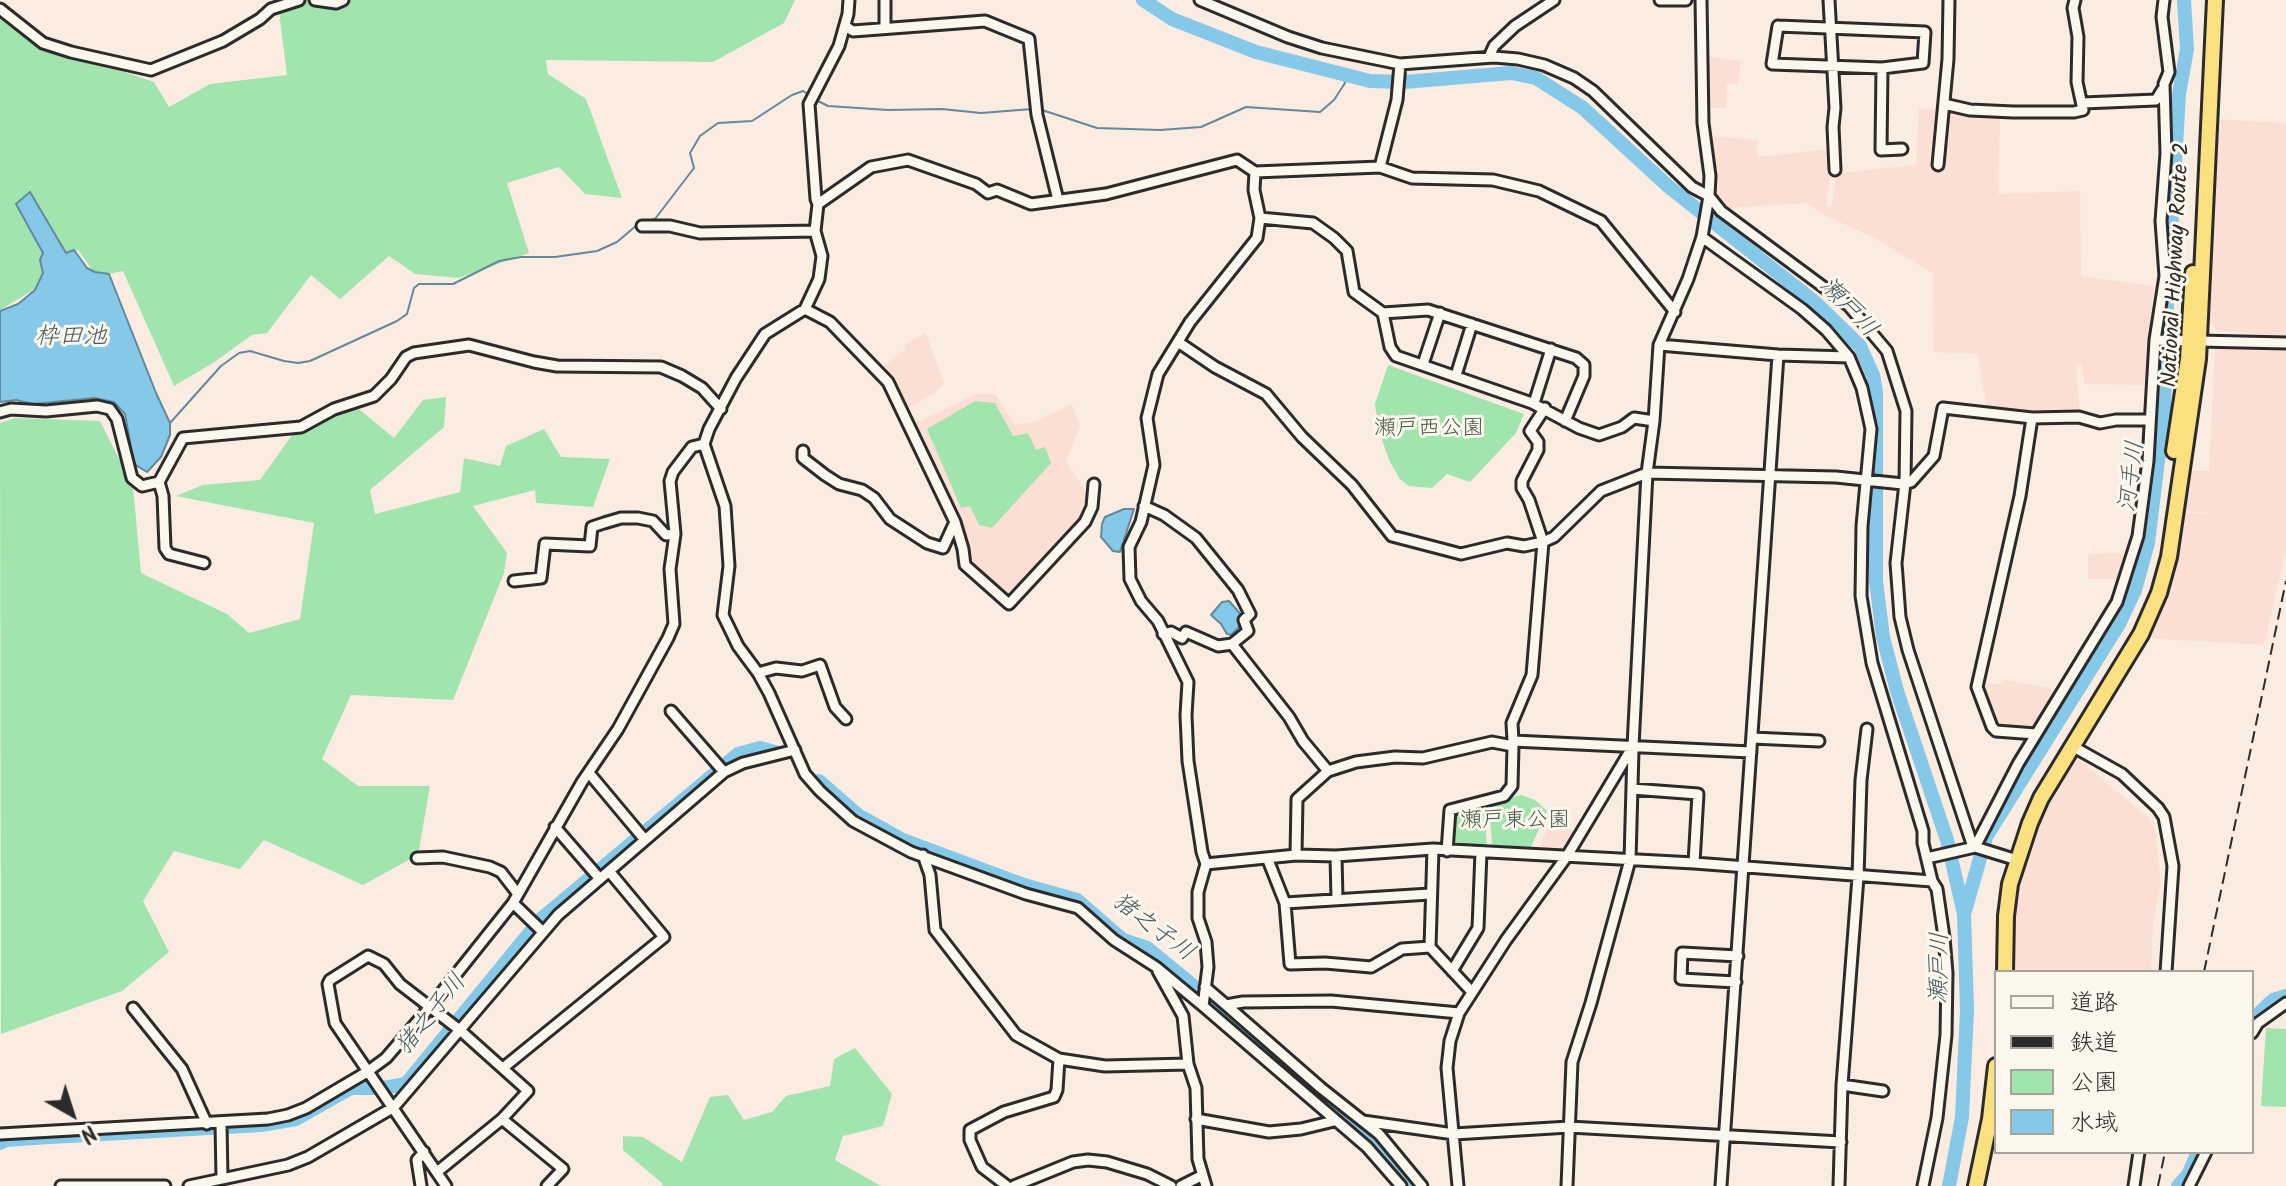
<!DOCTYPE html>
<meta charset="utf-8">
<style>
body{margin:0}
#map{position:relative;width:2286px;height:1186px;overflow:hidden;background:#fbece1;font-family:Kalam,"Klee One",sans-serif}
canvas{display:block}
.legend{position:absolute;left:1994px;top:970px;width:260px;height:184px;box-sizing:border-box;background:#fbf7ec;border:2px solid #a8a59f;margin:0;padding:10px 14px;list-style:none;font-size:24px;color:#2b2b2b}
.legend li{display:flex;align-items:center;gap:16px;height:40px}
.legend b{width:40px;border:2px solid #a8a59f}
.north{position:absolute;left:32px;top:1074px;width:80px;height:80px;-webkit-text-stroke:6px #fbf7ec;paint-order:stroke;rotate:141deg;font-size:22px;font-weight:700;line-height:32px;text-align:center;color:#2b2b2b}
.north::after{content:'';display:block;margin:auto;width:28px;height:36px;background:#2b2b2b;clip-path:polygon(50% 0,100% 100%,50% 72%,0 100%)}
</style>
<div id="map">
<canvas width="2286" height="1186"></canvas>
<ul class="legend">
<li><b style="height:10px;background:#fbf7ec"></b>道路</li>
<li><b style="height:10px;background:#2b2b2b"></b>鉄道</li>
<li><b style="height:22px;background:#a2e4ad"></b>公園</li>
<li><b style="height:22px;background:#86c8e7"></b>水域</li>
</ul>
<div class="north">N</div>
</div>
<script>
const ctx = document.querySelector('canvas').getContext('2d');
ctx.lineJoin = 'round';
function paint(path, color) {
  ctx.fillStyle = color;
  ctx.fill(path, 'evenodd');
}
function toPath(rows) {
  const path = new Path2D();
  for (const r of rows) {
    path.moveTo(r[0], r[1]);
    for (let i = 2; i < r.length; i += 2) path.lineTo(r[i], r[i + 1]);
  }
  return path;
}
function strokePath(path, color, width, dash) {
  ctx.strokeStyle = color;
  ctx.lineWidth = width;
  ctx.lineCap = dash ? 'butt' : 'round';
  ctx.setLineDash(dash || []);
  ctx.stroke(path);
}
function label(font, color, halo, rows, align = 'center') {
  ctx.font = font + ' Kalam,"Klee One",sans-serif';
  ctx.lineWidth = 6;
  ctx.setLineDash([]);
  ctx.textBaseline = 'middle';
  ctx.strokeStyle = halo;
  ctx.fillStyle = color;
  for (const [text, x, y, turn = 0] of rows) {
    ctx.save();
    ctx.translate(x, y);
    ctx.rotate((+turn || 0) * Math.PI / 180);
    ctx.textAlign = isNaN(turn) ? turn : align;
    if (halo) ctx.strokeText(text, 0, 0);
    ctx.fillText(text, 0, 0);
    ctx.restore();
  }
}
paint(toPath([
 [1709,57,1741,61,1738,84,1727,83,1726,108,1706,107],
 [1919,108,2000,119,1998,194,2080,191,2081,276,2154,286,2150,321,2153,350,2148,385,2085,384,2081,364,2076,364,2080,414,2033,416,1983,412,1986,401,1977,354,1934,352,1933,274,1875,238,1826,216,1806,203,1727,208,1716,201,1707,152,1707,136,1757,140,1757,157,1831,149,1831,173,1826,204,1831,207,1837,173,1916,165],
 [2214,119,2286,123,2286,337,2216,330,2210,322],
 [926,333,944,383,937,391,910,408,878,370,906,349,903,345],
 [2230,345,2286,348,2286,551,2264,645,2146,638,2181,513,2223,514,2182,511,2187,471,2209,471,2215,349],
 [975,394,995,394,1015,425,1035,422,1072,404,1080,426,1066,462,1092,500,1085,520,1009,599,967,562,969,544,914,424],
 [2124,553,2117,579,2088,579,2088,554],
 [2005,680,2050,688,2054,692,2032,728,1995,727,1981,683,2002,684],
 [2075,756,2150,819,2156,835,2161,884,2153,922,2151,972,2013,972,2014,916,2023,869,2042,814],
 [1553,817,1565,823,1577,835,1569,850,1539,847]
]), '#fbdfd4');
paint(toPath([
 [303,0,343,2,347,0,795,0,784,23,713,62,546,60,548,74,586,99,622,198,585,194,559,167,507,183,529,253,458,278,415,274,389,256,340,299,311,275,267,333,252,335,213,363,174,386,123,271,109,274,93,271,78,250,67,254,30,192,16,204,43,254,40,260,43,273,35,289,0,310,0,7,50,47,154,82,169,107,210,84,287,75,279,11],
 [1388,365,1524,414,1516,433,1470,482,1447,474,1432,488,1409,486,1400,479,1390,462,1379,432,1375,404],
 [446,397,444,427,370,490,375,514,460,492,464,458,500,466,506,446,544,429,561,457,610,459,593,507,536,503,535,490,473,506,507,553,504,573,453,700,351,695,322,759,358,786,430,786,418,855,363,885,264,840,240,869,174,851,143,901,169,952,122,991,1,1034,0,423,15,418,100,421,133,487,141,573,227,614,249,633,300,619,314,523,176,496,203,485,260,480,292,435,354,405,394,438,423,400],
 [975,401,995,403,1013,436,1028,433,1036,450,1045,447,1051,463,992,528,979,525,970,506,961,508,927,429],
 [1521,795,1535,800,1547,811,1531,847,1492,845,1489,804],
 [1484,804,1487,846,1449,846,1454,811],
 [2266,1028,2286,1029,2286,1107,2261,1106],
 [855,1048,892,1094,883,1126,843,1136,835,1160,881,1186,662,1186,663,1184,623,1150,623,1136,643,1137,682,1162,710,1097,728,1095,744,1120,772,1112,786,1096,830,1086,834,1059]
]), '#a2e4ad');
const water = toPath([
 [30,192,66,253,74,250,87,268,95,272,109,274,156,393,170,423,170,435,161,457,147,472,134,464,125,414,114,402,94,398,33,404,16,400,0,402,0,311,18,304,35,290,43,273,40,260,43,253,16,204,30,192],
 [1124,509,1134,509,1120,552,1113,551,1101,537,1102,524,1105,517,1124,509],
 [1229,601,1243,617,1243,623,1231,635,1227,634,1221,624,1211,615,1222,602,1229,601]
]);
paint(water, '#86c8e7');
strokePath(water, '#62899c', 2);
strokePath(toPath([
 [816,100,828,106,888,110,942,109,981,113,1032,109],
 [1039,109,1097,128,1160,130,1201,127,1246,107,1320,112,1334,100,1345,83,1342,74],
 [643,222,655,219,694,168,690,153,700,136,718,123,752,121,792,95,803,91,808,94],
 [170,423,221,366,239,353,250,351,284,361,298,363,310,361,397,321,407,314,414,288,419,284,453,284,499,261,521,257,555,257,597,251,617,242,637,225],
 [1746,748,1764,482],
 [1744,792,1746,755],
 [1720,1132,1724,1070],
 [1716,1186,1719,1138]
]), '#62899c', 2);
strokePath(toPath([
 [1143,0,1172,19,1256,52,1370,81,1404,82,1511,73,1536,78,1583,108,1669,187,1816,303,1860,346,1873,375,1876,392,1876,581,1883,637,1897,691,1947,840,1964,914,1967,1010,1962,1117,1949,1186],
 [819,781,858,815,903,840,1024,885,1077,900,1123,940,1147,948,1214,1003,1375,1143,1405,1174,1412,1186],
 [1965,911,1986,837,2119,624,2135,590,2148,543,2164,412,2167,302,2179,94,2187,49,2184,0],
 [2252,1020,2273,1000,2286,996],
 [0,1143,6,1140,34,1138,261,1125,296,1119,351,1088,383,1088,406,1084,541,919,738,754,760,748,775,752],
 [2178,1186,2188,1175,2198,1152]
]), '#86c8e7', 14);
const minor = toPath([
 [315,0,336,3,343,0],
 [849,0,848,14,839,46,809,104,816,199,818,204,815,231,822,256,819,279,805,309,765,334,736,378,709,429,704,444,725,506,729,566,723,615,738,646,758,673,769,693,805,774,820,791,853,821,911,852,1026,894,1078,908,1114,940,1156,967,1203,1006,1367,1147,1401,1186],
 [1200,0,1288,37,1322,48,1400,64,1494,57,1518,59,1544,65,1574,78,1593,91,1692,187,1709,196,1721,211,1849,306,1887,351,1906,411,1905,483,1896,563,1900,617,1908,650,1973,847],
 [1660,0,1686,0],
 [1829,0,1835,108,1833,127,1835,170],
 [0,9,43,43,71,52,151,70,223,41,260,19,271,9,299,0],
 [845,26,853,31,985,21,1029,39,1037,115,1058,200],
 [1778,26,1925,32,1923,63,1882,68,1772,64,1778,26],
 [885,28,885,0],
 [1489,57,1494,46,1515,26,1554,0],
 [1882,68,1881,150,1902,149],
 [2083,103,2156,100,2162,90],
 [1944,104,1970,110,2013,112,2074,112,2083,110,2077,82,2078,37,2073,8,2075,0],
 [1938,165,1948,59,1949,0],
 [1380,167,1397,100,1400,64],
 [818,204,871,167,908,160,976,184,988,193,997,190,1031,204,1106,194,1237,160,1255,172,1380,167,1412,178,1493,180,1539,191,1601,221,1675,312],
 [1260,218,1313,223,1334,238,1347,251,1354,292,1383,313,1390,347,1396,356,1532,403,1579,428,1599,435,1622,427,1634,418,1654,421],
 [642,226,670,226,700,233,815,231],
 [805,309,830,322,888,382,955,522,963,549,965,565,1009,604,1085,522,1092,507,1094,484],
 [1383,313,1428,310,1576,358,1584,365,1584,376,1565,421],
 [2155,340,2286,343],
 [1178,342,1215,367,1266,394,1302,437,1352,485,1392,536,1461,554,1507,543,1524,546,1543,542,1554,537,1601,491,1647,473,1836,477,1903,484,1911,482,1934,456,1943,408,2032,418,2020,496,1977,687,1992,727,1996,731,2036,734],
 [1659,345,1778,355,1849,357],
 [1424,361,1440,313],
 [1457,372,1472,324],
 [1535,400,1551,349],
 [0,412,11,409,46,411,97,406,110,409,117,419,132,478,142,486,159,482],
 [2032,418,2079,417,2100,423,2116,420,2149,420],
 [803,451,803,458,825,475,839,484,862,490,874,498,890,519,927,543,943,548,955,522],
 [1144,506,1164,515,1196,538,1238,590,1250,614,1244,620,1248,631,1232,644,1218,646,1186,632,1182,638,1171,632,1163,634],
 [204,563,169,554,165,548,163,496,159,482,183,438,301,427,334,409,374,396,391,379,406,357,414,353,469,345,534,362,557,366,661,367,682,376,702,388,721,409],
 [514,581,541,578,545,544,590,546,592,527,604,523,621,518,638,518,653,521,666,535,675,534],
 [1232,644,1289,717,1303,741,1328,771],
 [758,673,776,668,802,671,820,665,835,707,846,719],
 [671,711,724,772],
 [1752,738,1819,741],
 [1513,741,1512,723,1532,675,1543,542,1529,500,1522,488,1522,481,1538,450,1538,442,1530,431,1545,408],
 [2072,746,2122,774,2158,808,2164,817,2173,866,2166,972],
 [589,773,645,840],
 [1632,789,1698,794,1694,863],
 [555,827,600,879],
 [1975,847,2018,764,2117,602,2138,536,2148,461,2155,340,2165,276,2161,221,2166,153,2164,84,2169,72,2162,17,2164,0],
 [1447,851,1450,810,1504,796,1512,786,1513,746],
 [923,855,930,875,935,930,1016,1035,1059,1059,1105,1066,1188,1064],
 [1296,855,1297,799,1328,771,1356,762,1395,757,1423,758,1492,742,1513,746,1513,741,1751,752],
 [1336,856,1337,899],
 [417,858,443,857,490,867,501,872,518,894],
 [1927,858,1975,847,2017,860],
 [1268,860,1285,903,1290,964,1325,963,1371,967,1402,949,1430,947,1433,849],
 [1206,864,1296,855,1336,856,1433,849,1694,863,1932,881,1923,843,1923,831,1872,663,1861,596,1862,526,1871,429,1862,388,1849,357,1826,330,1802,309,1702,237],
 [513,903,542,931],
 [1285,903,1430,894],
 [1430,947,1472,992],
 [1158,971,1183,1016,1188,1064,1196,1088,1198,1159,1206,1186],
 [1452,971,1478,928,1481,852],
 [1736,982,1681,979,1682,953,1738,956],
 [1205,987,1226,1005,1243,1002,1331,1001,1459,1013],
 [1226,1005,1321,1088,1379,1134,1422,1186],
 [1203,1006,1208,967,1206,942,1198,918,1198,892,1206,864,1202,852,1188,761,1186,715,1188,682,1158,621,1141,601,1130,579,1129,547,1141,522,1154,465,1147,418,1158,374,1190,322,1257,238,1260,218,1254,190,1255,172],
 [133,1008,182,1069,207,1124],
 [2252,1033,2258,1023,2286,1003],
 [503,1068,664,937,609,871],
 [1842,1085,1883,1091],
 [502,1119,563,1169,547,1186],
 [1196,1119,1269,1132,1301,1129,1334,1121],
 [1363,1121,1454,1134,1569,1127,1841,1142],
 [221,1124,222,1178],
 [0,1134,268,1119,288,1115,306,1108,367,1072,386,1058,430,1007,513,903,582,782,618,729,668,638,674,624,670,569,675,534,670,481,673,472,692,447,704,444],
 [437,1172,502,1119,528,1091,461,1031,400,984,384,964,368,956,330,980,328,984,335,1023,446,1186],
 [61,1186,165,1186],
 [189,1186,288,1165,308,1157,394,1107,558,915,724,772,743,763,795,750],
 [421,1186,417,1160,424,1152],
 [1007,1186,982,1167,970,1140,970,1130,1004,1112,1054,1097,1057,1090,1059,1059],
 [1014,1186,1073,1162,1088,1160,1107,1162,1147,1174,1171,1186],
 [1181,1186,1201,1176],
 [1458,1186,1447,1068,1450,1041,1459,1013,1506,940,1567,856,1633,746,1647,473,1654,421,1659,345,1688,279,1702,237,1709,196,1710,176,1703,123,1701,0],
 [1567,1186,1572,1062,1591,1003,1630,860,1633,750],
 [1721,1186,1778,355],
 [1839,1186,1842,1085,1858,877,1861,780,1867,729],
 [1923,1186,1937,1118,1946,1035,1947,973,1944,937,1937,889,1932,881],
 [2134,1186,2139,1152],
 [2189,1186,2206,1152]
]);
const highway = toPath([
 [2174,451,2188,359,2193,273],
 [2005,972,2006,916,2010,884,2030,823,2041,798,2141,634,2159,593,2169,557,2198,359,2215,0],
 [1976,1186,1990,1119,1996,1066]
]);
strokePath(minor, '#2b2b2b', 15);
strokePath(highway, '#2b2b2b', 20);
strokePath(minor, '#fbf7ec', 9);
strokePath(highway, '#fbe080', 14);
strokePath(toPath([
 [2204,972,2286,581],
 [2158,1186,2165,1152]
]), '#2b2b2b', 2, [12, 6]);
label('22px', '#2b2b2b', '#fbf7ec', [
 ["National Highway Route 2",2178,265,-87]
]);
label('22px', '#49594c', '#fbf7ec', [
 ["瀬戸西公園",1429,430],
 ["瀬戸東公園",1515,822]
]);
label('italic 24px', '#465a63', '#fbf7ec', [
 ["瀬戸川",1847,309,47],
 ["枠田池",71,339],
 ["河手川",2134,477,-83],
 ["猪之子川",1152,929,37],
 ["瀬戸川",1942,968,-89],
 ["猪之子川",433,1016,-51]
]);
</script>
